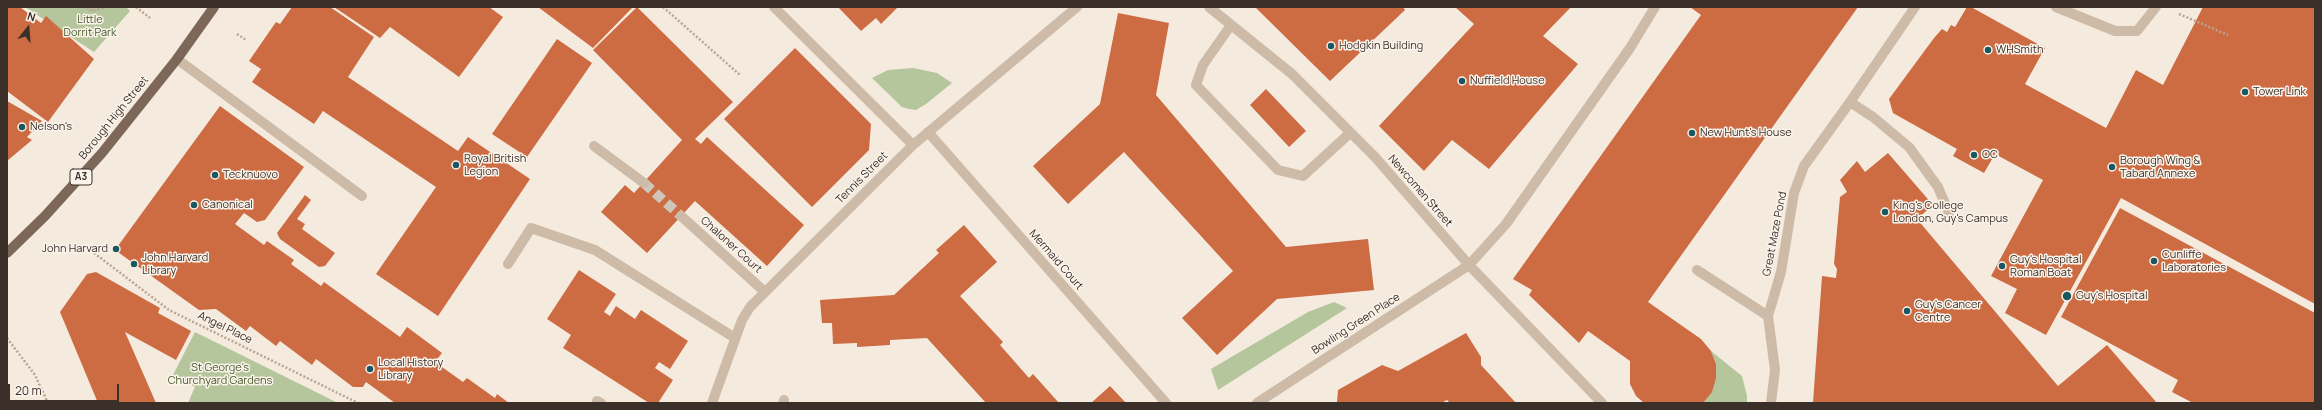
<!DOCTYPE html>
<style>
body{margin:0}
#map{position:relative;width:2322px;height:410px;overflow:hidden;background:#f4ebde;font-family:Manrope,sans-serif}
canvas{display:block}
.frame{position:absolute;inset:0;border:8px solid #3a2f29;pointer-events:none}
.north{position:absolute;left:8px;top:8px;width:40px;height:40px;-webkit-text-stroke:3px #fbf4eb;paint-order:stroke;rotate:17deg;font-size:11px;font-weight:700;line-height:16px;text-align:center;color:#3a2f29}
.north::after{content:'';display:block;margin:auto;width:14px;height:18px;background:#3a2f29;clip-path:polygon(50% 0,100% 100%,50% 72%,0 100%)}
.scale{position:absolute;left:8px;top:384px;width:111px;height:18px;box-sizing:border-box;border:2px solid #3a2f29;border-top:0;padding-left:5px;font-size:12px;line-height:14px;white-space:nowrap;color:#3a2f29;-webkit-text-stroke:3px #fbf4eb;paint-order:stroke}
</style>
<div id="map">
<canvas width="2322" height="410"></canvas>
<div class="frame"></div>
<div class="north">N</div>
<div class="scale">20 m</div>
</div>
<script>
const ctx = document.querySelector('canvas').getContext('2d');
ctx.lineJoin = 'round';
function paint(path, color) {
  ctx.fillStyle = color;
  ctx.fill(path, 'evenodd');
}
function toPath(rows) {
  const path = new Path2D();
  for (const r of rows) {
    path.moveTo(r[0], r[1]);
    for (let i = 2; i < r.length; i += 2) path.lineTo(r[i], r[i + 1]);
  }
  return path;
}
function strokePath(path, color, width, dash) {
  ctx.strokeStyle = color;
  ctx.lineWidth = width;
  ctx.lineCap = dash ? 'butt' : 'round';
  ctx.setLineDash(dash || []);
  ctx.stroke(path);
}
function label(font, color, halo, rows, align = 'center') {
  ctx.font = font + ' Manrope,sans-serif';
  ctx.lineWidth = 3;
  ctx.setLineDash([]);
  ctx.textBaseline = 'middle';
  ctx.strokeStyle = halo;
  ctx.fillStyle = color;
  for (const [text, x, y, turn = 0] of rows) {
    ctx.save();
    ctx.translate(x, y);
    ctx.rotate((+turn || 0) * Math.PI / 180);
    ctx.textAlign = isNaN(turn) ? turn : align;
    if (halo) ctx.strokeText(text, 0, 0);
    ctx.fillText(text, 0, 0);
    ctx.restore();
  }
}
paint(toPath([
 [25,7,126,7,130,11,94,52],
 [913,68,937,73,952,83,926,104,916,110,909,109,902,107,872,78,888,70],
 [1334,302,1347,308,1218,390,1211,369,1308,312],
 [195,332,338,403,188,403,195,387,173,375],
 [1711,351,1742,376,1747,396,1747,403,1703,403,1716,378,1716,364]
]), '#b5c59c');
paint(toPath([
 [7,7,20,7,41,23,46,16,94,59,48,122,7,91],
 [292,7,330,7,374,37,348,77,458,151,468,137,530,179,438,316,376,274,436,187,323,111,314,124,252,82,261,69,249,61,276,22,280,24],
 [334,7,489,7,503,17,459,77,390,27,380,38],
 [538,7,633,7,593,48],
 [637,7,733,102,695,139,701,144,707,137,804,225,767,266,695,201,647,253,601,212,625,185,634,193,682,140,593,50],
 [838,7,898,7,881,24,876,18,861,31],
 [1255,7,1403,7,1405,10,1330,81],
 [1455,7,1571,7,1543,36,1578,64,1489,169,1452,140,1424,171,1379,126,1474,24],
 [1690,7,1858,7,1648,302,1701,339,1711,351,1716,364,1716,378,1712,392,1703,403,1644,403,1636,396,1630,384,1630,361,1588,331,1579,343,1529,295,1532,290,1513,279,1701,15],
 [1967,7,1971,7,2045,48,2025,84,2106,128,2136,70,2163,85,2203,7,2315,7,2315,304,2121,198,2046,335,2005,313,2017,289,1991,276,2043,180,1995,154,1984,173,1953,156,1957,149,1893,113,1889,99,1934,38,1942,29,1947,32,1951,25,1955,27],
 [1118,13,1169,23,1156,95,1286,247,1368,239,1374,290,1277,299,1217,355,1182,318,1233,271,1124,152,1068,204,1033,166,1100,104],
 [557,39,592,63,527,157,492,134],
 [795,48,871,124,869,150,812,207,724,119],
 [1266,89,1306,131,1289,147,1250,105],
 [7,101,42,121,27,137,32,140,7,161],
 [220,106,304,167,265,220,257,222,244,213,235,224,264,245,267,241,294,260,291,264,321,286,324,282,400,337,407,327,442,353,435,362,463,382,467,378,495,398,497,394,509,403,395,403,366,382,363,387,353,387,316,359,312,365,280,341,276,346,250,326,246,331,216,309,199,310,115,250],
 [1888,153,1933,205,1917,219,2058,386,2107,345,2157,403,1813,403,1822,276,1836,278,1837,269,1834,264,1840,197,1847,192,1840,180,1857,161,1865,172],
 [305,195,311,200,297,219,305,224,302,229,335,253,325,266,319,267,280,239,277,233],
 [2120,208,2315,313,2315,403,2193,403,2172,392,2178,380,2061,317],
 [964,225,997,262,960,296,1003,342,1000,345,1029,378,1033,374,1059,403,986,403,927,338,890,340,890,345,857,347,857,343,833,344,832,323,822,323,820,300,894,295,939,253,936,250],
 [579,270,616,294,604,312,610,316,616,306,635,319,641,310,688,341,670,369,659,362,655,368,673,380,658,403,649,403,563,348,571,335,547,319],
 [96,272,160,308,158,313,191,331,176,360,125,332,156,403,98,403,60,312,87,274],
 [1466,333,1481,357,1481,365,1516,403,1450,403,1447,400,1441,403,1334,403,1337,402,1338,390,1382,365,1398,371],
 [1110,386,1126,403,1091,403]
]), '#cd6b43');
strokePath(toPath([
 [644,183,681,216]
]), '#cfc5ba', 10, [10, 5]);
strokePath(toPath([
 [87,7,92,11,106,7],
 [136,7,150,18],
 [663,7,740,75],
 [2179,14,2228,35],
 [237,34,246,40],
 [94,253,169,310,358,403],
 [7,338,35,375,48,403]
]), '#b9a592', 2.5, [2, 2]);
strokePath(toPath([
 [774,7,913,145],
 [1209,7,1292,74,1375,157,1469,265,1602,403],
 [2056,7,2115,31,2137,31,2156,7],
 [1231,25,1203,65,1196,85,1278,170,1303,176,1350,133],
 [177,59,362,196],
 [1850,102,1873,117,1909,147,1938,187,1949,213],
 [928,132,1166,403],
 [594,146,644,183],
 [681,216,765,292],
 [508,264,531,228,595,250,735,338],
 [1697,270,1768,316],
 [597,401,601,403],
 [712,403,742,320,750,307,913,145,1077,7],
 [783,403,784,400],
 [1257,403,1469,265,1506,224,1630,48,1655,7],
 [1771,403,1775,370,1768,316,1781,272,1794,193,1804,166,1850,102,1915,7]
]), '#cdbba8', 10);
strokePath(toPath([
 [7,253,45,216,102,153,177,59,214,7]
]), '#7d6759', 10);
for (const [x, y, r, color] of [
 [1331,46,4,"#1b575f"],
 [1988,50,4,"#1b575f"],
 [1462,81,4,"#1b575f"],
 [2245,92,4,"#1b575f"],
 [22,127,4,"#1b575f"],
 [1692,133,4,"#1b575f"],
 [1974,155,4,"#1b575f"],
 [456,165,4,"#1b575f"],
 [2112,167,4,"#1b575f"],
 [215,175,4,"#1b575f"],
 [194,205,4,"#1b575f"],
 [1885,212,4,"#1b575f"],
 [116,249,4,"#1b575f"],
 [2154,261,4,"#1b575f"],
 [134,264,4,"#1b575f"],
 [2002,266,4,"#1b575f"],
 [2067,296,5,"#1b575f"],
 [1907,311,4,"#1b575f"],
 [370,369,4,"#1b575f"]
]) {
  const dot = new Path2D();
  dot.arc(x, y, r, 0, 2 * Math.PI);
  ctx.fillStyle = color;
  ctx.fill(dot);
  strokePath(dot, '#fbf4eb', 1.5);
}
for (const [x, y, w] of [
 [81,177,22]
]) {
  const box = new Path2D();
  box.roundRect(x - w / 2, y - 8, w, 16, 3);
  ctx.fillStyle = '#fbf4eb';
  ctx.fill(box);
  strokePath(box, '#3a2f29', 1);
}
label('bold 10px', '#3a2f29', null, [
 ["A3",81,177]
]);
label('11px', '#465a2b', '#fbf4eb', [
 ["Little",90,20],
 ["Dorrit Park",90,33],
 ["St George's",220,368],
 ["Churchyard Gardens",220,381]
]);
label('11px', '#3a2f29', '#fbf4eb', [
 ["Hodgkin Building",1339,46],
 ["WHSmith",1996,50],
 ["Nuffield House",1470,81],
 ["Tower Link",2253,92],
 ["Nelson's",30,127],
 ["New Hunt's House",1700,133],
 ["OC",1982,155],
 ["Royal British",464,159],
 ["Legion",464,172],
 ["Borough Wing &",2120,161],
 ["Tabard Annexe",2120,174],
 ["Tecknuovo",223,175],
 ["Canonical",202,205],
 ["King's College",1893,206],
 ["London, Guy's Campus",1893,219],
 ["John Harvard",108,249,"right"],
 ["Cunliffe",2162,255],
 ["Laboratories",2162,268],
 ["John Harvard",142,258],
 ["Library",142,271],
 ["Guy's Hospital",2010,260],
 ["Roman Boat",2010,273],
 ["Guy's Hospital",2076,296],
 ["Guy's Cancer",1915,305],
 ["Centre",1915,318],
 ["Local History",378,363],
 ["Library",378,376]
], 'left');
label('11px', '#3a2f29', '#fbf4eb', [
 ["Borough High Street",114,118,-51],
 ["Tennis Street",862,178,-45],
 ["Newcomen Street",1420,191,49],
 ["Great Maze Pond",1775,234,-79],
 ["Chaloner Court",731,245,42],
 ["Mermaid Court",1056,260,49],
 ["Bowling Green Place",1356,324,-33],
 ["Angel Place",225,328,26]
]);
</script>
